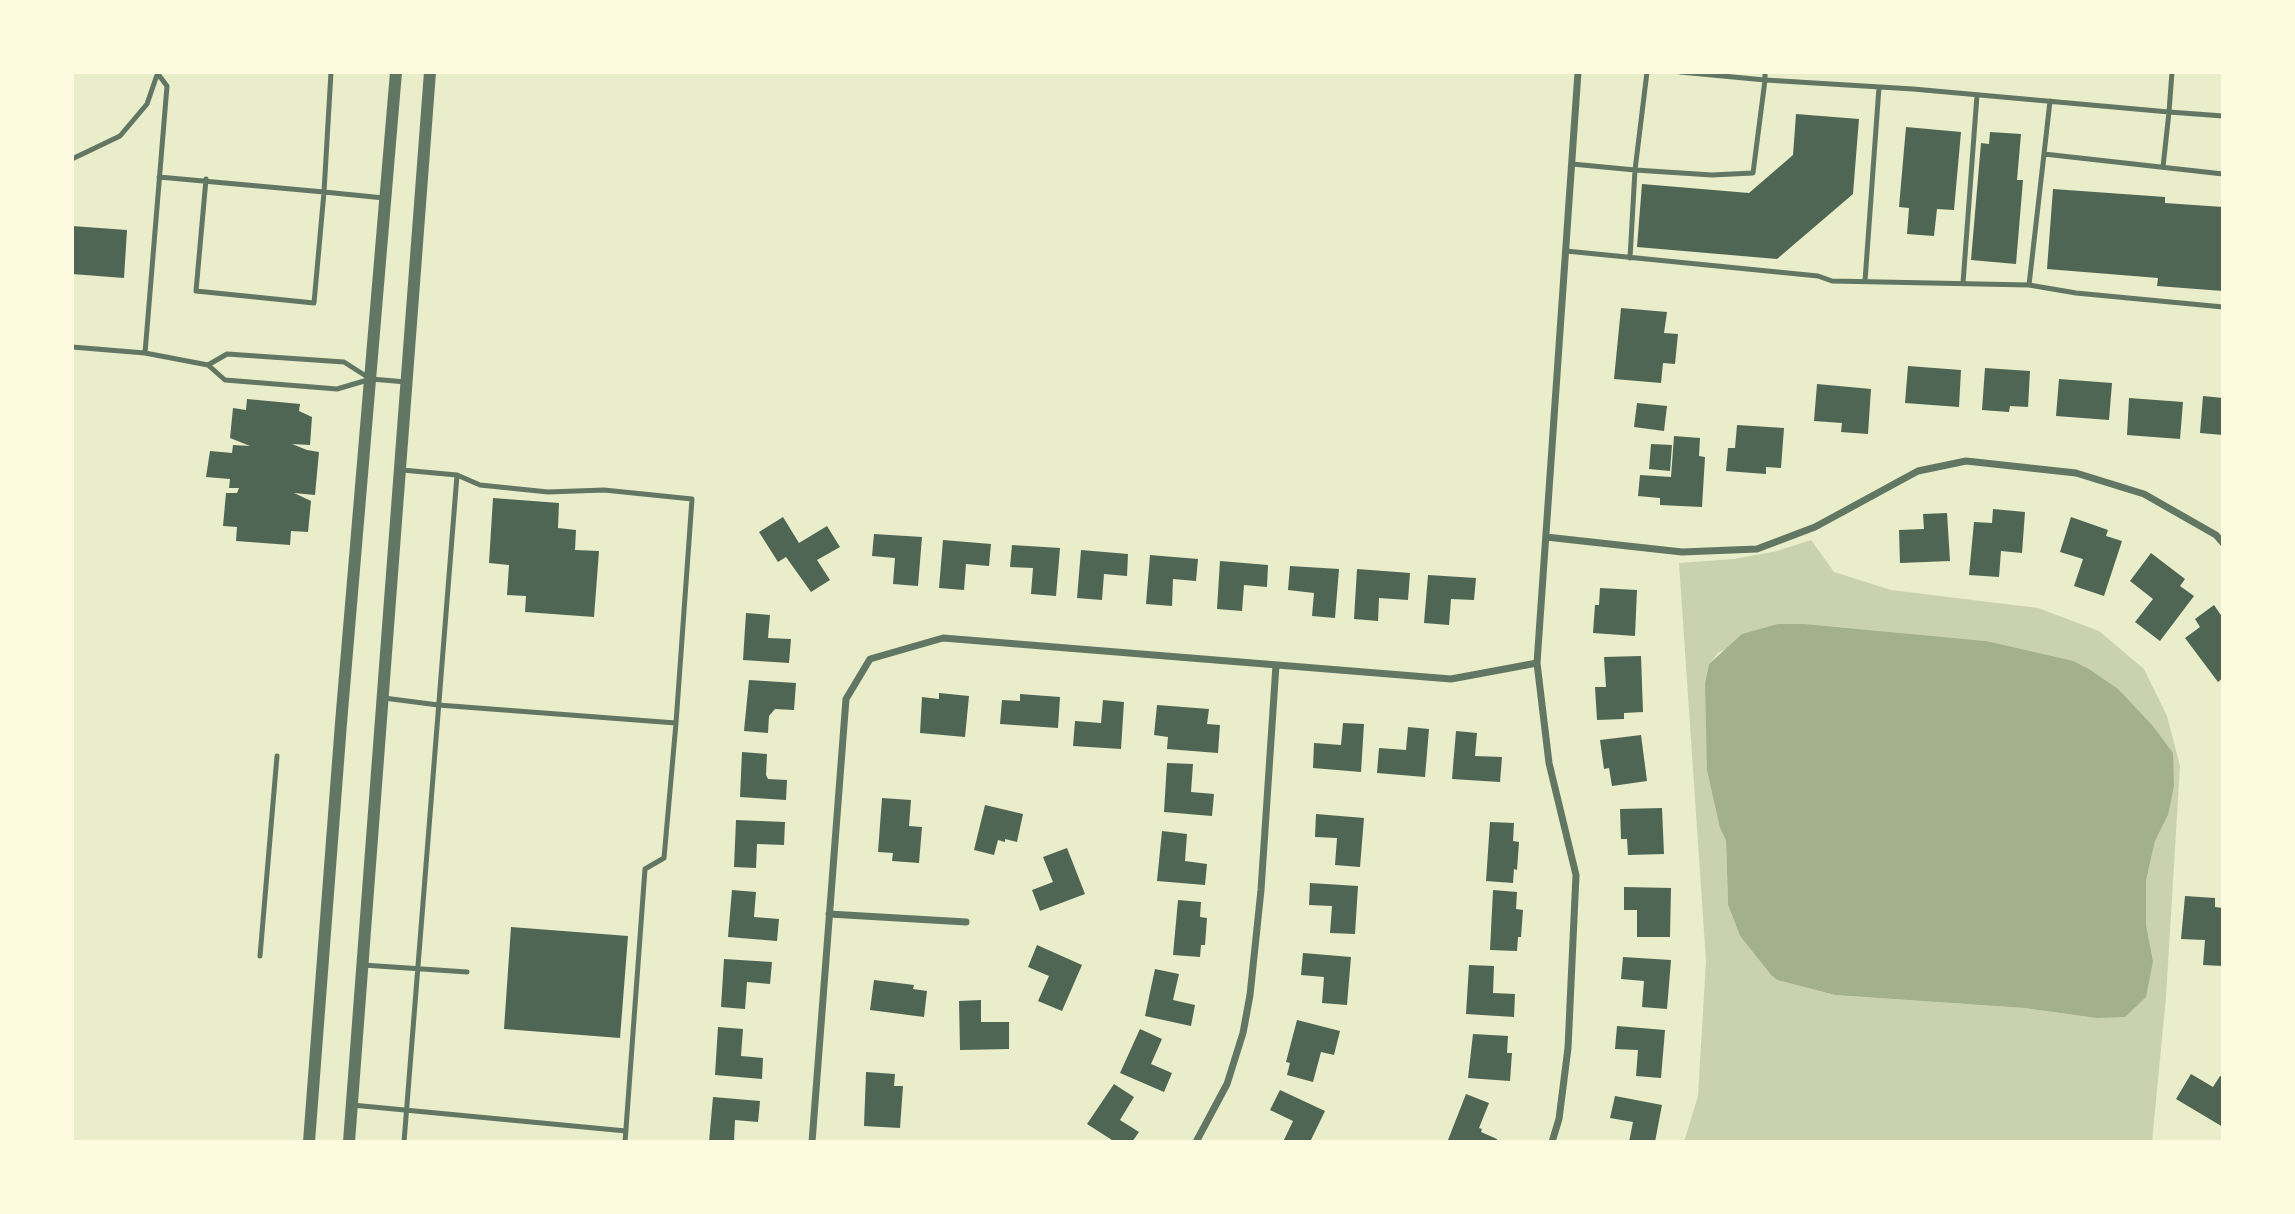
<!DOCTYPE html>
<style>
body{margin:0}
#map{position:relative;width:2295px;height:1214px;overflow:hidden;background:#e9edc9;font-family:Arial,sans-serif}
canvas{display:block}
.frame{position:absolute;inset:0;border:74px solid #fefae0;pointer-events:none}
</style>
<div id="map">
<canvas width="2295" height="1214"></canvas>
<div class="frame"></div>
</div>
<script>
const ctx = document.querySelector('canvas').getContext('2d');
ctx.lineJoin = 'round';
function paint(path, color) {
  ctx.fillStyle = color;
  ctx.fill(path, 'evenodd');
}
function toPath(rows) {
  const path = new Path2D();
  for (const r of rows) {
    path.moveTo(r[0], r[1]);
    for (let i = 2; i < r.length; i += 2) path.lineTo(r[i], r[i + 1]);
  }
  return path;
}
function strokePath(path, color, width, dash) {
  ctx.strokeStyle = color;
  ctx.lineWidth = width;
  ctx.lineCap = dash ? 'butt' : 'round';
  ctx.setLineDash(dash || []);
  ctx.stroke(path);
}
paint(toPath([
 [1811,540,1834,572,1891,590,2038,608,2099,631,2144,669,2167,716,2180,766,2166,997,2152,1142,1684,1142,1698,1096,1706,961,1679,563,1734,559,1777,551],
 [1778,624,1805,624,1986,641,2168,815,2155,841,2146,881,2146,924,2153,961,2096,1018,2024,1008,1835,995,1777,980,1771,975,1740,936,1728,905,1726,840,1705,683,1709,664,1718,653]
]), '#cad2ad');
paint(toPath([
 [1778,624,1805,624,1986,641,2073,661,2089,669,2118,689,2152,725,2173,753,2174,786,2168,815,2155,841,2146,881,2146,924,2153,961,2146,997,2125,1017,2096,1018,2024,1008,1835,995,1777,980,1771,975,1740,936,1728,905,1726,840,1720,828,1707,770,1705,683,1709,664,1742,634]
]), '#a3b18a');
paint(toPath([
 [1796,114,1859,119,1853,194,1777,259,1637,247,1642,184,1749,193,1793,155],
 [1906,127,1961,132,1954,210,1937,209,1934,236,1907,234,1909,208,1899,207],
 [1990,132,2021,134,2017,180,2023,180,2016,264,1971,260,1981,143,1989,144],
 [2053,189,2165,197,2165,203,2223,207,2223,291,2157,286,2158,278,2047,269],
 [72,226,127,230,124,278,72,274],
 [1621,308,1667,312,1664,333,1678,334,1675,364,1663,363,1661,383,1614,379],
 [1908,366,1961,370,1959,407,1905,403],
 [1985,368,2030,371,2028,407,2010,406,2009,412,1982,410],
 [2059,379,2112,383,2109,420,2056,416],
 [1817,384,1871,389,1868,434,1841,432,1842,423,1814,421],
 [2203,396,2223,398,2223,435,2200,433],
 [2129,398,2183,402,2180,439,2127,435],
 [247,399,300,404,299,411,312,417,310,445,292,444,307,450,319,452,315,495,294,493,311,501,308,532,291,531,290,545,236,541,237,527,223,526,226,493,237,493,239,488,229,488,230,479,206,477,210,451,232,453,233,445,250,446,230,438,233,408,246,410],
 [1637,403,1667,406,1664,431,1634,427],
 [1737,425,1784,428,1781,468,1766,467,1766,474,1726,471,1728,448,1735,448],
 [1674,436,1700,438,1699,456,1705,457,1702,507,1660,505,1660,498,1638,496,1640,475,1671,477],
 [1651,444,1672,445,1670,471,1649,469],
 [493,498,559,503,558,528,576,530,575,550,599,551,594,617,525,612,526,596,507,595,509,565,489,563],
 [1993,509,2025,512,2022,553,2001,551,1999,577,1969,575,1974,522,1992,523],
 [1947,513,1950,561,1900,563,1899,530,1924,529,1923,514],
 [783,517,799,543,827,526,840,547,817,560,830,580,811,592,786,557,778,562,759,532],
 [2071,517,2108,530,2106,536,2122,541,2104,596,2074,586,2083,559,2060,552],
 [874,534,922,537,918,586,893,584,895,558,872,556],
 [943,540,991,544,989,566,966,564,964,590,939,588],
 [1012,545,1060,548,1056,596,1031,594,1033,568,1010,567],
 [1081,550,1128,554,1127,576,1104,574,1102,600,1077,598],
 [2151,553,2185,579,2180,586,2194,596,2160,641,2135,622,2153,599,2130,581],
 [1150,555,1198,559,1196,581,1173,579,1172,606,1146,604],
 [1220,561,1268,565,1267,587,1244,585,1242,611,1217,609],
 [1290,566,1339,569,1335,618,1312,616,1314,593,1288,590],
 [1357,569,1410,573,1408,600,1379,598,1378,621,1354,619],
 [1428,575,1476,578,1474,600,1451,599,1449,625,1424,623],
 [1600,588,1637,590,1635,636,1593,633,1595,605,1599,605],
 [2214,605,2223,618,2223,678,2218,682,2185,638,2200,627,2195,619],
 [746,613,770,615,768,638,791,639,789,663,743,660],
 [1641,656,1643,712,1624,713,1624,719,1597,720,1595,687,1606,687,1604,657],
 [749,680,796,683,794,710,775,709,769,716,768,733,744,731],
 [939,693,969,696,965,737,920,733,922,697,939,699],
 [1020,694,1060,697,1058,728,1000,724,1002,700,1020,701],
 [1103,700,1124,702,1121,749,1073,746,1075,721,1101,723],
 [1157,705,1209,709,1207,724,1220,725,1218,753,1167,749,1168,737,1154,735],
 [1343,723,1364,724,1361,772,1313,768,1314,743,1341,745],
 [1408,727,1429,729,1425,777,1377,773,1379,748,1406,750],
 [1456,731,1477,733,1475,756,1502,757,1500,782,1452,779],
 [1641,735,1647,781,1612,786,1609,768,1604,769,1600,740],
 [742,752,767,754,766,775,768,779,787,780,786,800,740,797],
 [1167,763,1193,764,1191,792,1214,794,1212,816,1164,812],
 [882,798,911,800,909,826,922,827,919,863,892,861,893,853,878,852],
 [985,805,1023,814,1017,842,1005,839,1005,842,998,840,994,855,974,850],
 [1662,808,1664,854,1628,855,1627,839,1621,839,1620,809],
 [1316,814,1364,818,1360,867,1335,865,1337,838,1315,837],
 [736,820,785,822,784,845,757,844,756,868,734,867],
 [1490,822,1514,823,1513,841,1519,842,1517,870,1514,869,1513,883,1486,881],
 [1162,831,1187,834,1185,861,1207,864,1205,885,1157,881],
 [1067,848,1085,894,1040,911,1032,890,1053,882,1043,857],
 [1310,883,1358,886,1355,934,1330,933,1332,906,1309,905],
 [1624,887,1671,888,1670,937,1637,937,1637,910,1624,910],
 [732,890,756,892,754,917,779,919,777,941,728,937],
 [1493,890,1517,892,1516,909,1523,910,1521,937,1518,937,1517,951,1490,950],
 [2185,896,2215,898,2215,907,2223,908,2223,966,2203,965,2205,940,2181,939],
 [1178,900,1201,902,1200,917,1207,918,1205,945,1201,945,1200,957,1173,955],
 [511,927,628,936,620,1038,504,1029],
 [1037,945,1082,965,1062,1011,1038,1001,1049,976,1028,967],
 [1303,953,1351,957,1347,1005,1322,1003,1324,977,1301,975],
 [1623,957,1671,960,1667,1009,1642,1007,1644,981,1621,979],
 [724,959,772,962,770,984,747,982,745,1009,721,1007],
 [1469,965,1494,966,1493,993,1515,994,1514,1017,1466,1014],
 [1155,969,1179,974,1173,1000,1195,1005,1191,1026,1145,1016],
 [874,980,914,985,913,989,927,991,924,1017,870,1010],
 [981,1000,981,1022,1009,1022,1009,1049,960,1050,959,1001],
 [1297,1020,1340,1031,1334,1055,1321,1052,1313,1082,1287,1075,1290,1063,1286,1062],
 [1617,1026,1665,1030,1661,1078,1636,1076,1638,1050,1615,1049],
 [718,1027,743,1029,741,1056,763,1058,762,1079,715,1075],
 [1140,1029,1162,1039,1151,1064,1172,1073,1164,1092,1120,1073],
 [1473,1034,1508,1036,1507,1053,1512,1053,1510,1081,1468,1078],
 [866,1072,895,1074,894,1086,903,1086,900,1128,864,1126],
 [2191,1074,2213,1087,2220,1076,2223,1077,2223,1127,2176,1099],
 [1114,1084,1134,1097,1120,1120,1139,1132,1132,1142,1115,1142,1087,1124],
 [1280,1090,1325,1111,1310,1142,1283,1142,1293,1121,1270,1110],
 [1466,1094,1489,1103,1479,1128,1482,1129,1481,1132,1497,1139,1496,1142,1448,1140],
 [1615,1096,1662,1105,1655,1142,1629,1142,1633,1122,1610,1118],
 [713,1097,760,1101,758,1122,735,1120,734,1142,709,1142]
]), '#4f6655');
strokePath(toPath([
 [1647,72,1635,170,1712,175,1753,173,1765,80,1913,89,2169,112,2172,72],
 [1680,72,1765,80,1765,72],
 [2050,101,2044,154,2223,174],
 [72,159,120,136,147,104,158,72],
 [1572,164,1635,170,1630,258],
 [2163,167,2169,112,2223,116],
 [159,177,324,192,331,72],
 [206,179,196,291,314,303,324,192,384,198],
 [1566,251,1818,276,1832,281,2029,285,2044,154],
 [1865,281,1879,87],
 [1963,283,1977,95],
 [2029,285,2076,293,2223,307],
 [72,347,145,353,208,365,225,380,337,389,371,379,406,382],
 [145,353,167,86,158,74],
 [208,365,227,354,344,362,369,378],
 [402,470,457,475,404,1142],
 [457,475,480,485,548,492,604,490,692,499,676,723],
 [384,698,438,705,676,723,664,858,645,869,625,1142],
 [260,956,277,756],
 [363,965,467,972],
 [352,1105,626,1131]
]), '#617663', 5);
strokePath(toPath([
 [1546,537,1682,552,1757,549,1815,527,1918,471,1966,461,2076,473,2144,494,2216,535,2223,543],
 [829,914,966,922],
 [812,1142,846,699,870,659,943,638,1451,679,1537,663],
 [1196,1142,1227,1084,1243,1033,1250,995,1261,890,1276,665],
 [1552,1142,1559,1119,1568,1048,1576,875,1549,763,1537,663,1578,72]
]), '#617663', 7);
strokePath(toPath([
 [309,1142,341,723,396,72],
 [349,1142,430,72]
]), '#617663', 12);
</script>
